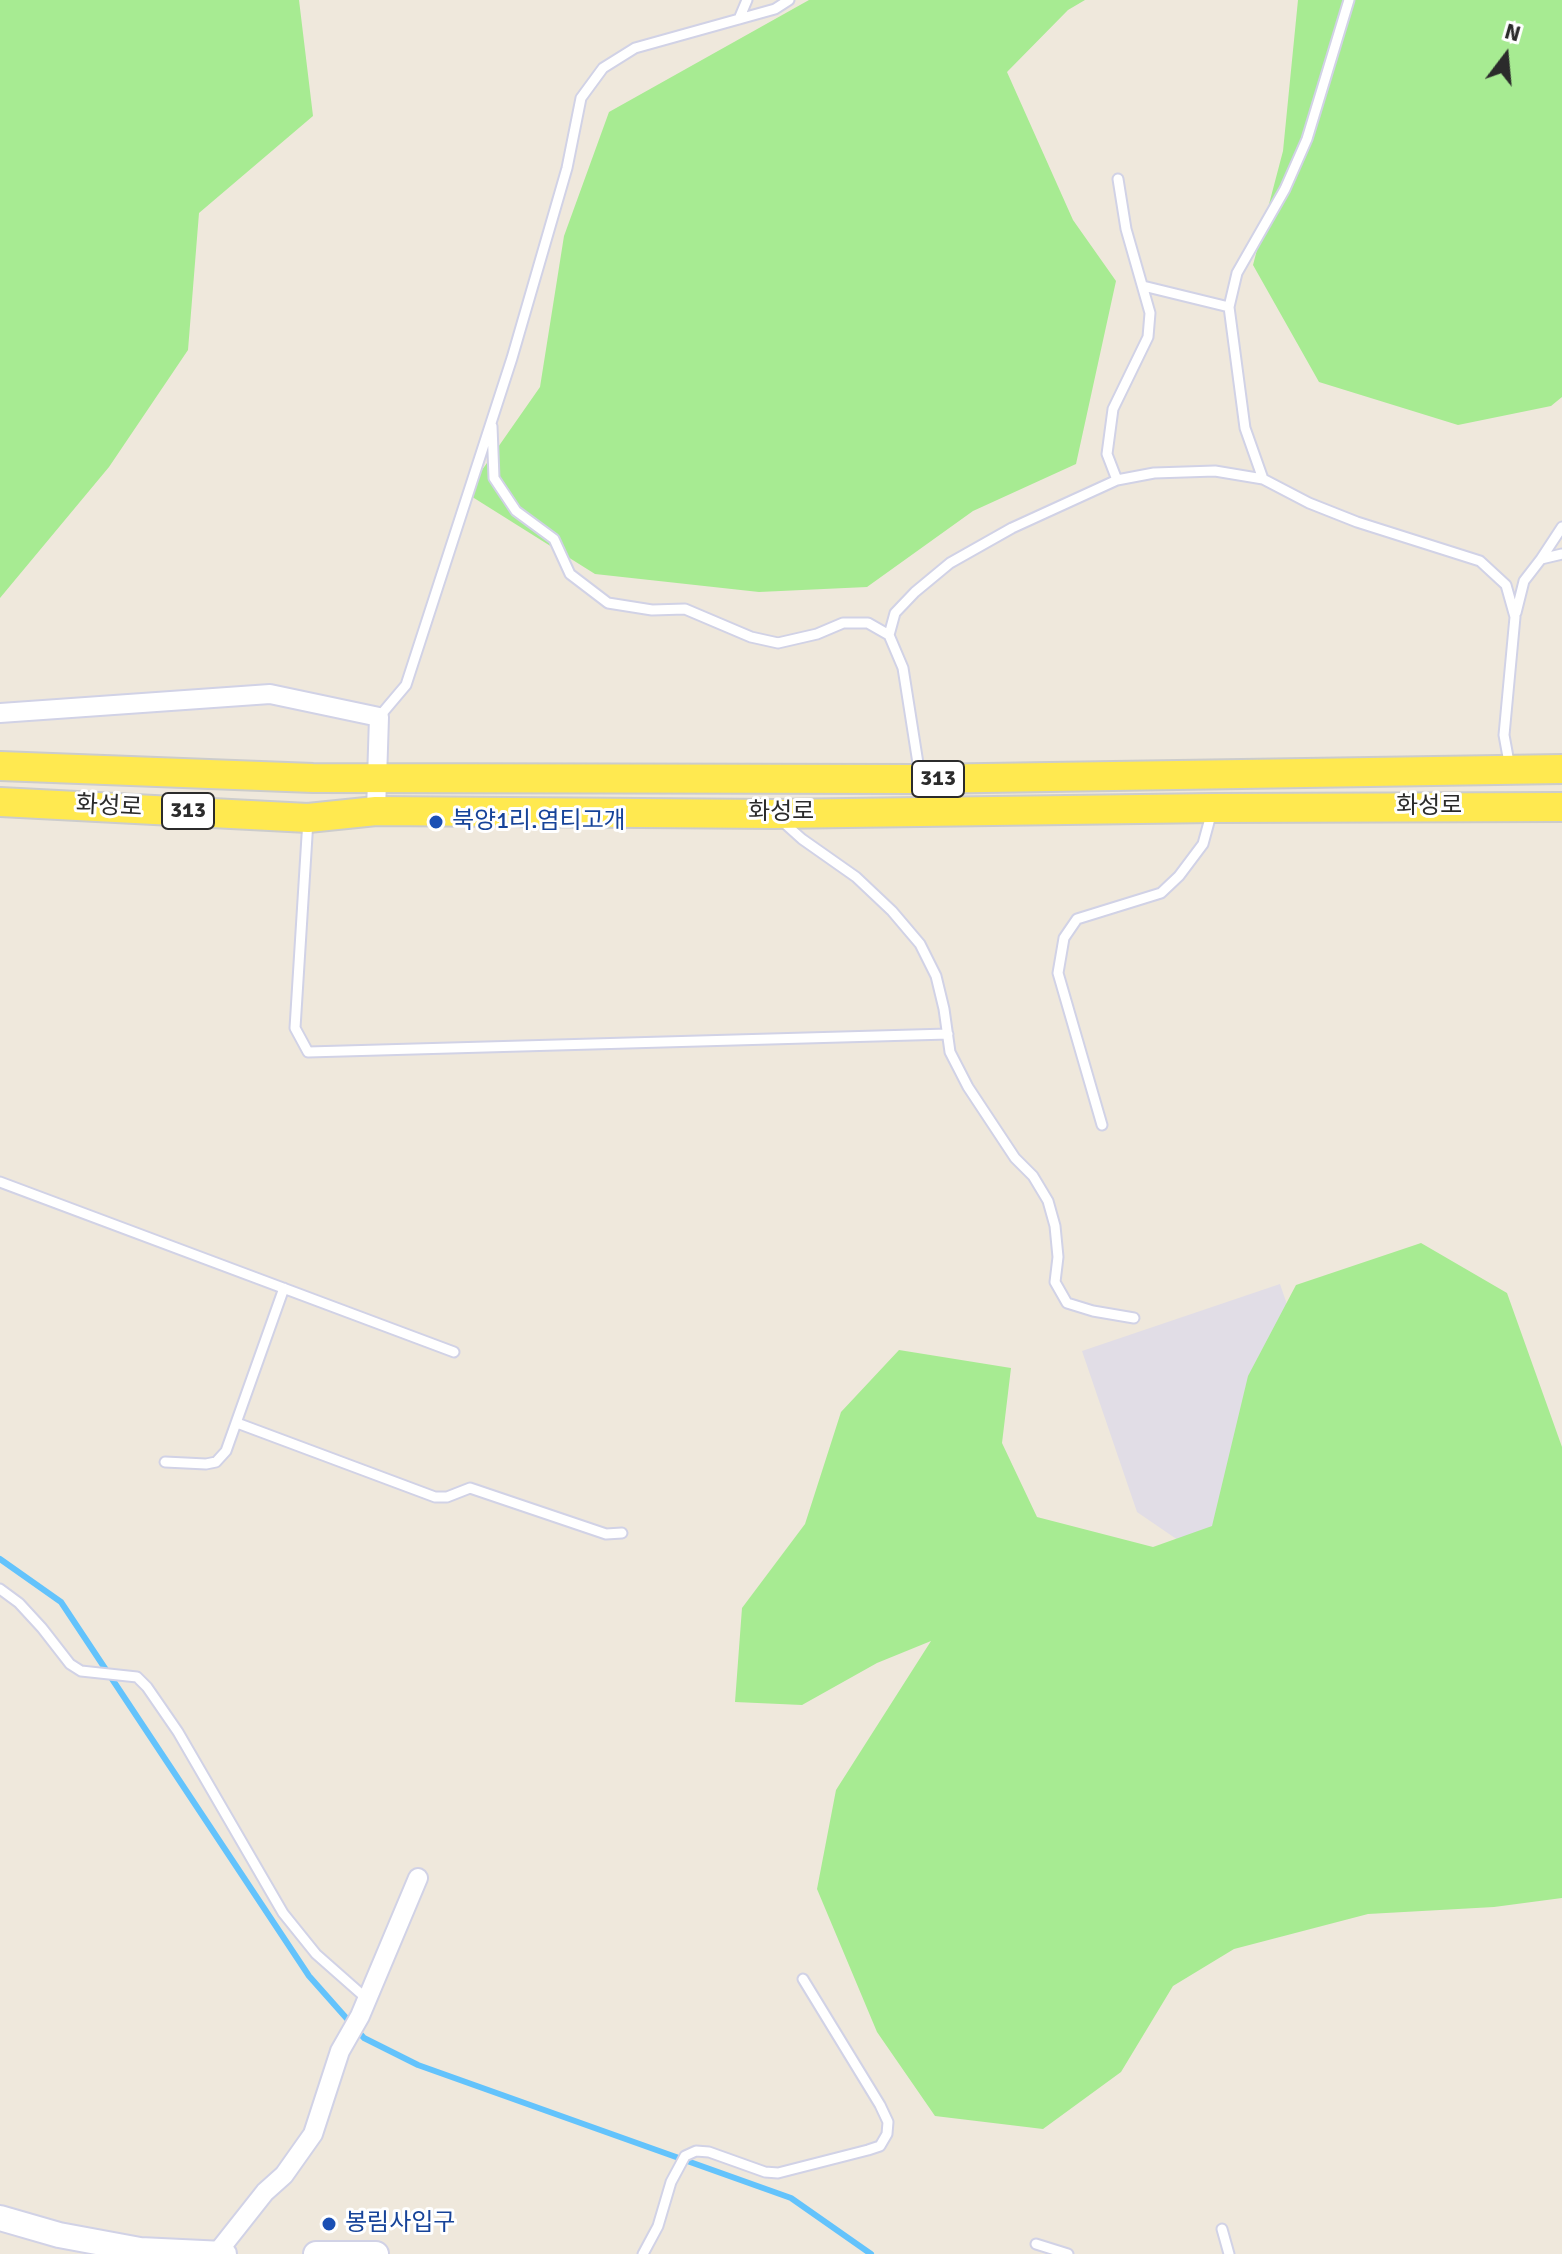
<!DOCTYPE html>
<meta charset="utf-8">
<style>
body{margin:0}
#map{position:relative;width:1562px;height:2254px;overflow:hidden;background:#efe8dc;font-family:Signika,sans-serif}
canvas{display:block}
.north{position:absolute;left:1466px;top:16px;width:80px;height:80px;-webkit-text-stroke:6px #fff;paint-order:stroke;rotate:16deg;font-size:22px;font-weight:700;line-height:32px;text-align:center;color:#2b2b2b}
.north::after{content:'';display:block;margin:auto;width:28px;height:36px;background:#2b2b2b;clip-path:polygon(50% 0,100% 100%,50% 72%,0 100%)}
</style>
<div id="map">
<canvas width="1562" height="2254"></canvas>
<div class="north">N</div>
</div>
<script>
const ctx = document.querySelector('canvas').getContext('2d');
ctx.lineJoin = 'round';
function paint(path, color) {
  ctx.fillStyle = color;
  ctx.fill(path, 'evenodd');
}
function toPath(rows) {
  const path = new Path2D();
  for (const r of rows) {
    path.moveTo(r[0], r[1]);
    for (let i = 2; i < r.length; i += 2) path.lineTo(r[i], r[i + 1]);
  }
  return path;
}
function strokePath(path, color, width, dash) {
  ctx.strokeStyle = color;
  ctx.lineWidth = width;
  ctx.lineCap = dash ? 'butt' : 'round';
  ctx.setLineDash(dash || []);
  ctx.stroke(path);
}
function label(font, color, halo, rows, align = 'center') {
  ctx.font = font + ' Signika,"Noto Sans KR",sans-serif';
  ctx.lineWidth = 6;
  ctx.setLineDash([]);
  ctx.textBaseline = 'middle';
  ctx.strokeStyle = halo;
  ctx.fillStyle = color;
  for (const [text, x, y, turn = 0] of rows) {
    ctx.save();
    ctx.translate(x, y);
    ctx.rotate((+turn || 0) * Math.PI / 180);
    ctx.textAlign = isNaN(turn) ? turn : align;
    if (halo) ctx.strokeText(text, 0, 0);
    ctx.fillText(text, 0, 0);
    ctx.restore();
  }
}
paint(toPath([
 [1280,1284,1376,1564,1267,1601,1137,1512,1082,1351]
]), '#e1dde6');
paint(toPath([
 [0,0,299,0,313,116,199,213,188,350,109,467,0,598],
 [809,0,1085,0,1068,10,1007,72,1073,220,1116,281,1076,464,973,511,867,587,759,592,595,574,466,493,540,387,564,236,609,112],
 [1298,0,1562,0,1562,397,1551,406,1458,425,1319,382,1253,265,1283,151],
 [1421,1243,1507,1293,1562,1447,1562,1898,1494,1907,1368,1914,1234,1949,1173,1986,1121,2072,1043,2129,935,2116,877,2032,817,1889,836,1790,931,1641,877,1663,802,1705,735,1702,742,1608,805,1524,841,1412,899,1350,1011,1368,1002,1443,1037,1517,1153,1547,1212,1526,1248,1376,1296,1285]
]), '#a7eb92');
strokePath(toPath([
 [0,1559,61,1602,309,1976,364,2038,418,2065,791,2198,871,2254]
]), '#63c3fc', 6);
const lane = toPath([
 [739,19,747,0],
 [1143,286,1229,307],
 [492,426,494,478,516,511,554,539,570,574,608,603,652,610,685,609,751,637,778,643,817,634,843,623,868,623,889,635,903,668,920,776],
 [1263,479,1245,428,1229,307,1237,273,1285,189,1307,139,1349,0],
 [1117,480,1107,454,1113,409,1148,337,1150,313,1126,229,1118,179],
 [1541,559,1562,527],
 [1516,613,1524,581,1541,559,1562,554],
 [889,635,895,613,915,592,950,563,1012,528,1117,480,1154,473,1215,471,1263,479,1309,503,1357,522,1480,561,1506,585,1515,617,1504,735,1510,768],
 [379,717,406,685,512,358,567,168,581,98,603,68,635,48,775,9,789,0],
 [308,820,295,1028,308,1052,948,1034],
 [782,821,802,839,856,877,892,911,920,944,936,976,944,1009,950,1052,968,1087,1015,1158,1033,1176,1048,1201,1055,1226,1058,1257,1055,1282,1067,1303,1093,1311,1134,1318],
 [1102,1125,1058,973,1064,938,1077,919,1161,893,1179,876,1203,844,1212,811],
 [0,1182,454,1352],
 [237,1423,435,1497,447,1497,470,1488,606,1534,622,1533],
 [165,1462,206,1464,216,1462,226,1451,284,1288],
 [0,1589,19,1603,42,1628,70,1664,81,1671,137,1677,147,1687,178,1732,283,1913,316,1954,367,1999],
 [1222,2229,1229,2254],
 [1036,2244,1068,2254],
 [643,2254,658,2226,671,2182,685,2156,696,2151,709,2152,765,2172,778,2173,868,2150,880,2146,887,2134,888,2122,880,2105,803,1979]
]);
const street = toPath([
 [0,713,270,694,379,717,376,811],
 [216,2254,265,2192,284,2175,313,2134,340,2051,360,2016,418,1878]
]);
const secondary = toPath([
 [0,2218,59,2235,140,2250,224,2254],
 [316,2254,376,2254]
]);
const primary = toPath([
 [0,766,313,778,921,779,1562,769],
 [0,802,308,818,376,811,774,814,1213,808,1562,807]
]);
strokePath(lane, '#d1d2e6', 13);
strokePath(street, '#d1d2e6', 22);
strokePath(secondary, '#d1d2e6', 28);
strokePath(primary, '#ccc', 32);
strokePath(lane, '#fff', 9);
strokePath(street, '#fff', 18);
strokePath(secondary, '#fff', 24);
strokePath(primary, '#ffe950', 28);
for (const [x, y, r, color] of [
 [436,822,8,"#1a4fb4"],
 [329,2224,8,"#1a4fb4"]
]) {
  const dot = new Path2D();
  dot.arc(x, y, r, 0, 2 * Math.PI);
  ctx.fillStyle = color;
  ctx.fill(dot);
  strokePath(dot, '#fff', 3);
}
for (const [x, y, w] of [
 [938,779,52],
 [188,811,52]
]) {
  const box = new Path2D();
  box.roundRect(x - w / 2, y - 18, w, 36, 6);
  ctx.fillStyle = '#fff';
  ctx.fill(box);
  strokePath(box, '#2b2b2b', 2);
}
label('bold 22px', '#2b2b2b', null, [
 ["313",938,779],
 ["313",188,811]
]);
label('24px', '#2b2b2b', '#fff', [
 ["화성로",109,807,3],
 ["화성로",1429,807],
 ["화성로",781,813]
]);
label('24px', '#164399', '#fff', [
 ["북양1리.염티고개",452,822],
 ["봉림사입구",345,2224]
], 'left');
</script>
